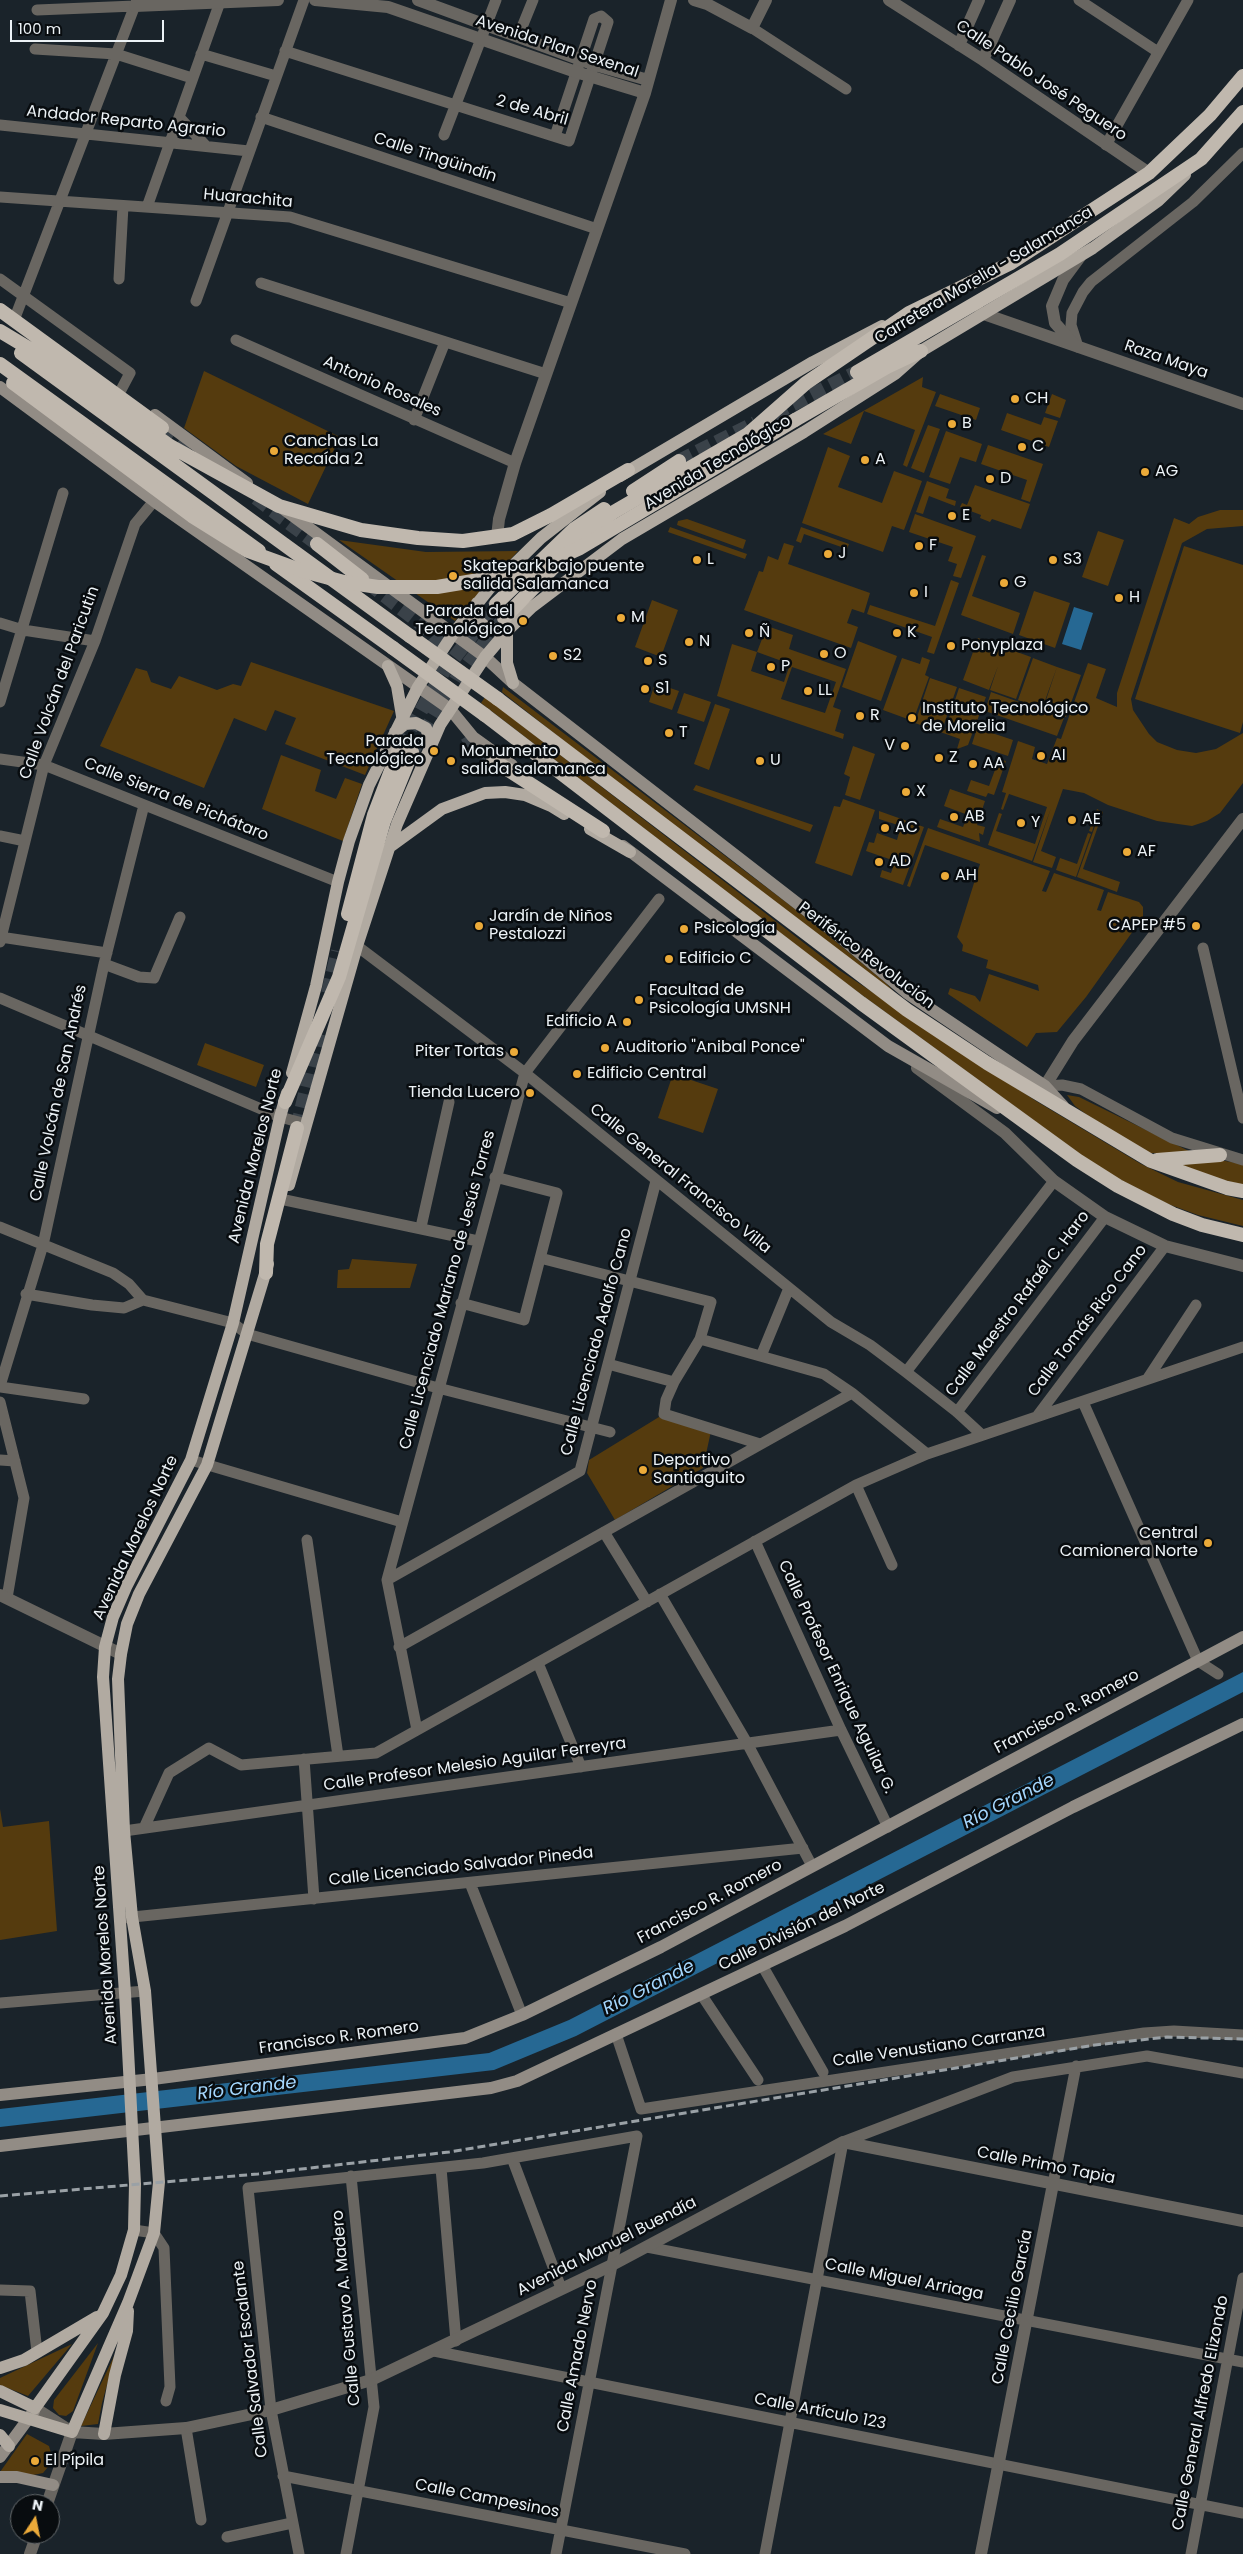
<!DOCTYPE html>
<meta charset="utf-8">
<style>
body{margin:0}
#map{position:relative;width:1243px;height:2554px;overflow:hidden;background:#1a232a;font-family:Poppins,sans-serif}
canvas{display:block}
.north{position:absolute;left:10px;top:2494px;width:50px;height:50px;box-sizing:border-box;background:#080c0f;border:1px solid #63686b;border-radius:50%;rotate:11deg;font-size:14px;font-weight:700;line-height:20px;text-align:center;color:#ecf2f6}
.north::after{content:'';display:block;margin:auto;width:18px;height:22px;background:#ebaa39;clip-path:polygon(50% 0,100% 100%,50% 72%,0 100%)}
.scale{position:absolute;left:10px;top:20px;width:154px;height:22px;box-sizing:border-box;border:2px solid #ecf2f6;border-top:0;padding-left:6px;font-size:15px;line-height:18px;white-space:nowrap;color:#ecf2f6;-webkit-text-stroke:4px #080c0f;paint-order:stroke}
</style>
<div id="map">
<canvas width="1243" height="2554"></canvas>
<div class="north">N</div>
<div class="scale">100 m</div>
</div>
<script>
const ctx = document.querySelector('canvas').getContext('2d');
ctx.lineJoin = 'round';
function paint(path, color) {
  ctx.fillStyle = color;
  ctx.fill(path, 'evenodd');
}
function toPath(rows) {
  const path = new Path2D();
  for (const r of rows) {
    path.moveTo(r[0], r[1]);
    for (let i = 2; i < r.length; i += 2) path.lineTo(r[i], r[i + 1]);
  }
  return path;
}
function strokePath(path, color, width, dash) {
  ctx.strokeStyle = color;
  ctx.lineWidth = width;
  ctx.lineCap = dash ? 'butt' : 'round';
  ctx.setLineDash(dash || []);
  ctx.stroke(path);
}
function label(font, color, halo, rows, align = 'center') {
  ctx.font = font + ' Poppins,sans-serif';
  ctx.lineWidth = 5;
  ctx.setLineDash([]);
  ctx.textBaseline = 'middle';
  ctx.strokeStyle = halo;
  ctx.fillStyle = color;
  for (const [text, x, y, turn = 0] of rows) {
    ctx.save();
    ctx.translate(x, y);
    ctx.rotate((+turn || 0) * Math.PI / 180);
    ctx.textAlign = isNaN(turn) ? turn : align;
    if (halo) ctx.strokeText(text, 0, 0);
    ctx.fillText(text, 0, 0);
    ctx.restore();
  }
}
paint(toPath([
 [204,371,340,437,308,504,236,466,184,428],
 [923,377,922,387,936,392,907,467,903,465,915,430,864,411,851,444,823,434],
 [940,394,980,408,976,420,935,406],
 [1052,394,1066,400,1060,418,1045,413],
 [1007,413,1041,425,1044,417,1058,421,1049,447,1001,430],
 [928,425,940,429,924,473,911,468],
 [946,431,982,444,976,462,960,457,950,484,929,477],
 [988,445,1043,464,1030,502,1021,499,1027,480,981,464],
 [828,447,850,456,838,487,882,503,894,471,922,481,904,530,892,526,883,552,802,523],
 [927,481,949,489,946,498,956,501,955,506,929,496,923,514,916,512],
 [975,485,1030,504,1021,529,992,519,990,522,980,518,981,515,960,507,962,503,967,505],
 [1220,510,1243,510,1243,526,1207,529,1182,543,1131,699,1133,710,1149,734,1157,742,1177,750,1196,753,1216,749,1243,733,1243,783,1220,813,1207,821,1192,826,1157,821,1108,805,1084,793,1063,789,1041,851,1056,857,1052,868,1033,862,1051,808,1032,861,988,845,999,813,1002,814,996,831,1035,844,1047,807,1009,794,1003,810,1001,809,1006,793,1002,792,1018,741,1035,747,1032,759,1047,764,1057,738,1061,739,1088,663,1106,669,1096,698,1117,707,1117,693,1174,518,1189,524,1198,517],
 [915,514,976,536,961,578,953,576,957,564,948,561,953,547,909,532],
 [687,519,746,540,743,549,677,525,678,521],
 [670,527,747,554,745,559,668,532],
 [801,527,849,544,847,549,804,534,801,543,796,541],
 [1098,531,1124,540,1108,586,1082,577],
 [339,540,426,552,518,551,455,621],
 [784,543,794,546,788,564,870,593,864,613,852,609,847,623,858,627,851,648,744,610,759,571,763,572,768,556,778,560],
 [1184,546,1243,565,1243,722,1240,733,1135,699],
 [982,555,986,556,972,596,1020,613,1013,634,961,615],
 [951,580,959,583,934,654,927,652,932,637,867,614,870,605,935,626],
 [1034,591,1070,603,1055,648,1019,635],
 [652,600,678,610,661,657,635,647],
 [767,626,793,635,789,649,846,669,833,707,841,710,835,731,844,734,843,739,717,696,732,644,757,652],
 [757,652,790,664,784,682,751,671],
 [792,667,836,682,825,713,781,699],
 [978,638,1031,657,1016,699,990,690,998,666,989,690,963,680],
 [858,641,897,656,881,701,842,687],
 [922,657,930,660,925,675,929,677,913,721,883,710,902,658,920,664],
 [1033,658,1057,667,1042,709,1018,700],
 [251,662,394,711,365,775,285,744,296,718,275,710,266,731,234,718,204,788,100,746,136,668,147,671,151,682,171,689,179,676,217,690,233,684,241,686],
 [1057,667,1081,675,1066,717,1043,709],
 [930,678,957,687,942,730,945,730,959,688,986,697,968,745,957,749,960,739,915,723],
 [655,683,679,691,672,710,649,702],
 [503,687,812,922,886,983,896,994,583,756,502,692],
 [991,692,1064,718,1057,736,985,711],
 [684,693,711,702,704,722,677,713],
 [485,697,839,970,1036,1101,1141,1164,1178,1182,1243,1200,1243,1226,1198,1215,1168,1204,1109,1174,1077,1152,836,976,481,703],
 [715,704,730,709,709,770,694,764],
 [977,728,1013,740,1008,756,972,744],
 [853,746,875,754,860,800,845,795,850,777,844,774],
 [281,755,321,770,315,791,336,799,345,778,362,784,343,841,262,809],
 [999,759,1006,761,994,795,988,793,986,797,967,791,971,780,989,786],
 [696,785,813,825,810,832,693,790],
 [950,789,985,801,977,825,985,827,983,835,979,833,980,842,937,827,940,819,963,827,968,815,944,806],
 [843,799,875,810,852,876,815,863,834,806,840,807],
 [1097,809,1103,812,1083,869,1120,882,1117,892,1077,877,1099,815,1097,815,1092,832,1089,831],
 [879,811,924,827,903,885,880,877,882,870,891,873,895,861,866,851,869,842,874,843,877,833,897,840,901,826,879,819],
 [928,828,1050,871,1042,891,1046,892,1054,873,1104,890,1097,910,1101,911,1108,892,1139,902,1143,907,1143,917,1086,997,1057,1032,1036,1033,1027,1047,948,994,950,988,975,996,980,1002,989,974,1039,991,1038,985,986,968,988,960,962,951,963,945,957,937,980,864,925,845,910,887,907,886],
 [1088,833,1091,834,1076,877,1056,870,1060,858,1077,864],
 [205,1043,264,1065,256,1087,197,1065],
 [673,1074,718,1089,703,1133,658,1118],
 [1067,1095,1079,1097,1195,1154,1149,1153,1098,1123,1075,1106],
 [1219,1160,1243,1164,1243,1185,1204,1175,1172,1163],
 [352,1259,417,1264,410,1288,337,1288,338,1270,349,1269],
 [659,1417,711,1431,703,1468,615,1520,587,1473,589,1460],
 [0,1809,3,1827,49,1821,57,1931,0,1940],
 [98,2343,73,2411,66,2416,59,2415,53,2408,54,2400],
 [72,2344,28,2396,0,2385,0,2378],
 [116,2352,102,2403,98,2424,81,2426],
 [27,2434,49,2446,52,2457,48,2467,43,2473,33,2475,0,2472]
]), '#553b0e');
paint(toPath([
 [1074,607,1093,613,1081,650,1062,644],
 [1243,1672,1243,1692,576,2036,494,2070,0,2127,0,2109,489,2053,569,2020]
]), '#266893');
strokePath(toPath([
 [774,414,857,372],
 [162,428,207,461],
 [679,461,755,423],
 [256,498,317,544],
 [368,583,425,627,441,645,443,660],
 [467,736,472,744,493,760],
 [400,747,444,671,496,604],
 [412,752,456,679,504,618],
 [328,993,338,951],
 [297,1128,319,1034]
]), '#3a4249', 14, [14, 7]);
strokePath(toPath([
 [1079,0,1158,52],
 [37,10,135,6],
 [752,28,846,89],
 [518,37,533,0],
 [35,49,116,54,192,78],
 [285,51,569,141,608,22,601,16,594,19,555,136],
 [201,54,276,76],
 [179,117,206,146],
 [261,117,597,229],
 [0,125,249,151],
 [444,135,496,0],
 [1106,145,1188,0],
 [0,197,290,217,571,303],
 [147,207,220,2],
 [0,279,130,373,121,390],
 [119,279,123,206],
 [261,283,546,374],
 [196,301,304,0],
 [16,315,137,0],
 [236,340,515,463],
 [1078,347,1071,325,1072,313,1083,292,1091,282,1193,202,1243,153],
 [414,420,445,342],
 [0,623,23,630,95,641],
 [0,702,63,493],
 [0,759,44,765,338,882],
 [0,836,25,841],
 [0,937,107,953],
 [0,942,44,765,95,641,135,524,154,501],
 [357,946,525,1073,831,1322,870,1345,906,1372,957,1412,982,1435],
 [1203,948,1243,1118],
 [104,964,139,977,154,978,180,917],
 [0,998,280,1117,306,1124],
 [1045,1086,1062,1085,1081,1089,1172,1138,1243,1160],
 [285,1200,478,1241],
 [0,1227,113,1273,129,1284,143,1300],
 [421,1227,449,1102],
 [540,1258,711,1302,700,1339,674,1382,666,1400,664,1414,760,1444],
 [26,1294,92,1305,124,1308,143,1300,233,1323,247,1334,438,1388,610,1432],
 [461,1303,524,1320,557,1193,495,1177],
 [700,1339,824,1374,852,1393,927,1454],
 [761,1356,789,1288],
 [608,1364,674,1382],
 [906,1372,1054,1181],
 [1148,1378,1196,1305],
 [0,1386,43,1245,104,964,144,805],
 [0,1387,84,1399],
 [0,1402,24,1498,7,1598],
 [1083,1402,1198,1661,1218,1674],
 [957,1412,1105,1217],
 [1038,1415,1165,1246],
 [0,1460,15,1461],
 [191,1460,402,1522],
 [856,1485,892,1565],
 [604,1532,647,1602],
 [307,1540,338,1756],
 [755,1541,841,1730,888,1827],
 [387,1580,580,1471,656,1181],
 [660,1594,747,1743,812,1866],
 [399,1647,852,1393],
 [538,1663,581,1767],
 [417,1730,387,1580,525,1073,659,899],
 [304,1759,314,1899],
 [144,1828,169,1773,209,1748,241,1765,376,1753,856,1485,927,1454,1243,1347],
 [117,1832,841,1730],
 [470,1883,522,2015],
 [123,1918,803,1848],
 [762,1965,823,2072],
 [701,1994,758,2080],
 [0,2003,145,1991],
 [616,2034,641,2109,1144,2033,1174,2031,1243,2035],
 [512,2158,561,2288],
 [441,2168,456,2341],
 [1053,2184,1076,2066],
 [134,2230,154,2233,164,2248,170,2387,166,2401],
 [647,2247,1243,2362],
 [0,2290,30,2291,37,2352],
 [434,2351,1243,2513],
 [186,2428,201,2520],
 [283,2476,685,2554],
 [227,2537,292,2523],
 [299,2554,271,2410,248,2188,483,2163,637,2136,556,2554],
 [346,2554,374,2407,351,2176],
 [765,2554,843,2142,1013,2077,1147,2056,1243,2073],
 [1191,2554,1243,2278]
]), '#696661', 11);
strokePath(toPath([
 [315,0,388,7,576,72,645,93],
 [418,0,595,65,648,80],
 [694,0,707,4,752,28,766,0],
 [889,0,983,60,1149,173],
 [135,6,278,0],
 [959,45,979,0],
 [983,60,1010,0],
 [981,313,1243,404],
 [1072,342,1055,323,1052,306,1063,280,1080,257],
 [497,537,499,519,515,463,645,93,671,0],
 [917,1068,1005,1133,1054,1181,1105,1217,1165,1246,1243,1266],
 [1045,1086,1073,1041,1243,819],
 [0,1595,121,1654],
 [35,2408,72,2432,104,2434,186,2428,271,2410,371,2380,612,2265,843,2142,1243,2221],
 [47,2504,72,2432],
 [30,2554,37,2534],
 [981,2554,1053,2184]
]), '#696661', 12);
strokePath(toPath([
 [0,387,154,501,450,709,473,737,512,765],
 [155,415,247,483],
 [282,508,485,657,513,683,833,931,907,993,1045,1086,1063,1106],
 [623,846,888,1046,997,1108],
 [0,2095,153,2079,465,2038,522,2015,661,1947,1243,1637],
 [0,2146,491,2088,517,2081,845,1926,1073,1807,1243,1724],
 [0,2457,34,2411],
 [0,2477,17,2477,53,2485]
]), '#928c85', 12);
strokePath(toPath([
 [620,476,813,362,882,326],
 [477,603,476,613,480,622,487,628,507,631,507,663,513,683],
 [388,666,397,686,402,716],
 [395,732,405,724,416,723,426,728,431,744],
 [590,829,630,852],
 [387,849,442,809,485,793,505,792,525,795,551,806,564,814],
 [292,1073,316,986,338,882,349,841,369,785,418,687,453,634,489,589,541,538,600,492],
 [289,1185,357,946,397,824,440,725,485,657,507,631,532,607,622,539,804,432,895,374,921,351,1093,248,1158,201,1185,175],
 [0,2368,24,2360,97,2317],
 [0,2391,35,2408,103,2313,121,2275,134,2230,135,2184,125,1993,103,1677,105,1647,113,1617,126,1587,191,1460,233,1323,280,1117,287,1093],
 [0,2410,72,2432,128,2303,154,2233,159,2182,145,1991,132,1917,124,1831,118,1679,121,1654,127,1624,139,1594,207,1465,268,1264],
 [104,2434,115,2375,127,2331,128,2311],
 [0,2435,9,2446]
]), '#b1aaa1', 12);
strokePath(toPath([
 [0,310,162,428],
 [0,331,50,361,170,446,279,506,361,530,418,538,463,541,513,534,551,515,628,470],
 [21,353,410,636],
 [0,364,259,551],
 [857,372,1060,254,1201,159,1243,112],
 [795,420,887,367,921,351],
 [633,491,679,461],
 [317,544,362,579],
 [276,564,393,648],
 [496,604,574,529,604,509],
 [504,618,586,534,612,513,748,434,806,383,909,313,1011,263,1149,173,1210,115,1243,76],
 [498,699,907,1010,987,1063,1151,1161,1227,1188,1243,1191],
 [485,715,861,1003,1077,1160,1118,1186,1173,1214,1202,1225,1243,1235],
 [493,760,603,831],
 [348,914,374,815,400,747],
 [285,1102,339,977,384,821,412,752],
 [1157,1160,1220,1155],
 [266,1273,267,1244,297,1128]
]), '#c0b8ae', 14);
strokePath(toPath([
 [0,2196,258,2174,449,2152,1095,2045,1167,2037,1243,2039]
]), '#9aa1a6', 3, [8, 4]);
strokePath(toPath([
 [13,383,192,516,248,551,303,571,344,582,378,587,437,587,497,577,549,562,580,548,795,420],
 [410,636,498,699],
 [393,648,485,715]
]), '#c0b8ae', 14);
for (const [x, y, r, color] of [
 [1015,399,5,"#ebaa39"],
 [952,424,5,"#ebaa39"],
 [1022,447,5,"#ebaa39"],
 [274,451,5,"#ebaa39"],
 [865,460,5,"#ebaa39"],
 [1145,472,5,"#ebaa39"],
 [990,479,5,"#ebaa39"],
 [952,516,5,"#ebaa39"],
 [919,546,5,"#ebaa39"],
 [828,554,5,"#ebaa39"],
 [697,560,5,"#ebaa39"],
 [1053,560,5,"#ebaa39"],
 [453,576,5,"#ebaa39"],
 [1004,583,5,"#ebaa39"],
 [914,593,5,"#ebaa39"],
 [1119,598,5,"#ebaa39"],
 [621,618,5,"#ebaa39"],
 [523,621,5,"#ebaa39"],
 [749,633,5,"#ebaa39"],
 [897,633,5,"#ebaa39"],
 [689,642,5,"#ebaa39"],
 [951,646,5,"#ebaa39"],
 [824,654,5,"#ebaa39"],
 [553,656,5,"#ebaa39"],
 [648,661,5,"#ebaa39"],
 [771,667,5,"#ebaa39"],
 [645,689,5,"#ebaa39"],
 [808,691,5,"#ebaa39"],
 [860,716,5,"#ebaa39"],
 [912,718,5,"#ebaa39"],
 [669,733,5,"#ebaa39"],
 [905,746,5,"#ebaa39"],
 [434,751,5,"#ebaa39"],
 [1041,756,5,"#ebaa39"],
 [939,758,5,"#ebaa39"],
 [451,761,5,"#ebaa39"],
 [760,761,5,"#ebaa39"],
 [973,764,5,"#ebaa39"],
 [906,792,5,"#ebaa39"],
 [954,817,5,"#ebaa39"],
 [1072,820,5,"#ebaa39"],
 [1021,823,5,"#ebaa39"],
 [885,828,5,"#ebaa39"],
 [1127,852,5,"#ebaa39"],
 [879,862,5,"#ebaa39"],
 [945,876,5,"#ebaa39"],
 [479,926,5,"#ebaa39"],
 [1196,926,5,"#ebaa39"],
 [684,929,5,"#ebaa39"],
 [669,959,5,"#ebaa39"],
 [639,1000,5,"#ebaa39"],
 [627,1022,5,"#ebaa39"],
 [605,1048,5,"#ebaa39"],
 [514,1052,5,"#ebaa39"],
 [577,1074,5,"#ebaa39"],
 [530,1093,5,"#ebaa39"],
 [643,1470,5,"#ebaa39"],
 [1208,1543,5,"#ebaa39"],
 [35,2461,5,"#ebaa39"]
]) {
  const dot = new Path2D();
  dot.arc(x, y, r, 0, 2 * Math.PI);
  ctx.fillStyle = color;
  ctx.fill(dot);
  strokePath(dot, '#080c0f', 2);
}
label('16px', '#ecf2f6', '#080c0f', [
 ["Avenida Plan Sexenal",557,47,18],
 ["Calle Pablo José Peguero",1041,81,34],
 ["2 de Abril",532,111,16],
 ["Andador Reparto Agrario",126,122,6],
 ["Calle Tingüindín",435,158,18],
 ["Huarachita",248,199,5],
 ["Carretera Morelia - Salamanca",984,276,-31],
 ["Raza Maya",1166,360,19],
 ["Antonio Rosales",382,387,24],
 ["Avenida Tecnológico",718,463,-31],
 ["Calle Volcán del Paricutin",60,683,-70],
 ["Calle Sierra de Pichátaro",176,800,22],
 ["Periférico Revolución",866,956,37],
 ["Calle Volcán de San Andrés",59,1093,-78],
 ["Avenida Morelos Norte",256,1156,-76],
 ["Calle General Francisco Villa",680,1179,39],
 ["Calle Licenciado Mariano de Jesús Torres",448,1290,-75],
 ["Calle Maestro Rafaél C. Haro",1018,1304,-53],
 ["Calle Tomás Rico Cano",1088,1321,-53],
 ["Calle Licenciado Adolfo Cano",597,1342,-75],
 ["Avenida Morelos Norte",136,1538,-65],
 ["Calle Profesor Enrique Aguilar G.",836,1677,65],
 ["Francisco R. Romero",1067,1712,-28],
 ["Calle Profesor Melesio Aguilar Ferreyra",475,1765,-8],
 ["Calle Licenciado Salvador Pineda",461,1867,-6],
 ["Francisco R. Romero",710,1902,-28],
 ["Calle División del Norte",802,1927,-26],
 ["Avenida Morelos Norte",106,1955,-94],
 ["Francisco R. Romero",339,2038,-8],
 ["Calle Venustiano Carranza",939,2047,-8],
 ["Calle Primo Tapia",1046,2166,11],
 ["Avenida Manuel Buendía",607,2247,-27],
 ["Calle Miguel Arriaga",904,2280,11],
 ["Calle Cecilio García",1013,2307,-79],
 ["Calle Gustavo A. Madero",347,2308,-95],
 ["Calle Amado Nervo",578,2356,-79],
 ["Calle Salvador Escalante",251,2359,-97],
 ["Calle Artículo 123",820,2412,11],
 ["Calle General Alfredo Elizondo",1201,2413,-79],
 ["Calle Campesinos",487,2499,11]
]);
label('16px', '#ecf2f6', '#080c0f', [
 ["CH",1025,399],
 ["B",962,424],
 ["Canchas La",284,442],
 ["Recaída 2",284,460],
 ["C",1032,447],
 ["A",875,460],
 ["AG",1155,472],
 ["D",1000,479],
 ["E",962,516],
 ["F",929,546],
 ["J",838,554],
 ["L",707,560],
 ["S3",1063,560],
 ["Skatepark bajo puente",463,567],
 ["salida Salamanca",463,585],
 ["G",1014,583],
 ["I",924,593],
 ["H",1129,598],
 ["Parada del",513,612,"right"],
 ["Tecnológico",513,630,"right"],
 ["M",631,618],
 ["Ñ",759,633],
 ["K",907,633],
 ["N",699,642],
 ["Ponyplaza",961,646],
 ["O",834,654],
 ["S2",563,656],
 ["S",658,661],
 ["P",781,667],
 ["S1",655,689],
 ["LL",818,691],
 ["Instituto Tecnológico",922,709],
 ["de Morelia",922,727],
 ["R",870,716],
 ["T",679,733],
 ["Parada",424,742,"right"],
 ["Tecnológico",424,760,"right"],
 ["V",895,746,"right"],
 ["Monumento",461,752],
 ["salida salamanca",461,770],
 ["AI",1051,756],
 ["Z",949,758],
 ["U",770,761],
 ["AA",983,764],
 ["X",916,792],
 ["AB",964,817],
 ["AE",1082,820],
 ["Y",1031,823],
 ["AC",895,828],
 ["AF",1137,852],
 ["AD",889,862],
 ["AH",955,876],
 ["Jardín de Niños",489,917],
 ["Pestalozzi",489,935],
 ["CAPEP #5",1186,926,"right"],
 ["Psicología",694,929],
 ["Edificio C",679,959],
 ["Facultad de",649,991],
 ["Psicología UMSNH",649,1009],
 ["Edificio A",617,1022,"right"],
 ["Auditorio \"Anibal Ponce\"",615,1048],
 ["Piter Tortas",504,1052,"right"],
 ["Edificio Central",587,1074],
 ["Tienda Lucero",520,1093,"right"],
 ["Deportivo",653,1461],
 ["Santiaguito",653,1479],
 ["Central",1198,1534,"right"],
 ["Camionera Norte",1198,1552,"right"],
 ["El Pípila",45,2461]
], 'left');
label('italic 18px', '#a5d7fe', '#080c0f', [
 ["Río Grande",1009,1802,-27],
 ["Río Grande",649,1988,-27],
 ["Río Grande",247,2089,-7]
]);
</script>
